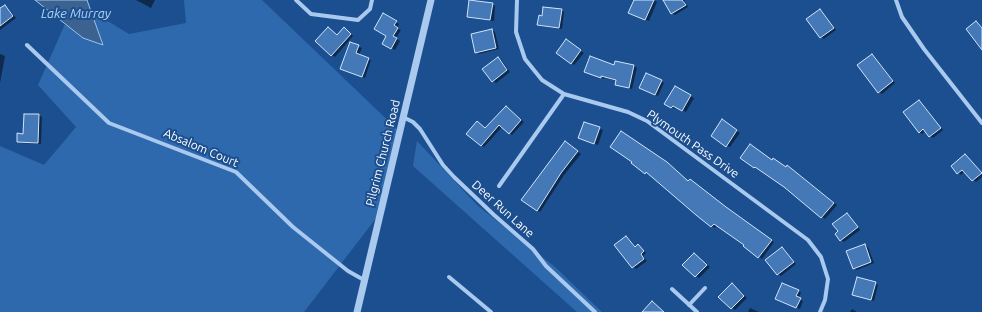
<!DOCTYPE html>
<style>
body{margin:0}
canvas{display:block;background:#1b4f8f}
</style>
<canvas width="982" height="312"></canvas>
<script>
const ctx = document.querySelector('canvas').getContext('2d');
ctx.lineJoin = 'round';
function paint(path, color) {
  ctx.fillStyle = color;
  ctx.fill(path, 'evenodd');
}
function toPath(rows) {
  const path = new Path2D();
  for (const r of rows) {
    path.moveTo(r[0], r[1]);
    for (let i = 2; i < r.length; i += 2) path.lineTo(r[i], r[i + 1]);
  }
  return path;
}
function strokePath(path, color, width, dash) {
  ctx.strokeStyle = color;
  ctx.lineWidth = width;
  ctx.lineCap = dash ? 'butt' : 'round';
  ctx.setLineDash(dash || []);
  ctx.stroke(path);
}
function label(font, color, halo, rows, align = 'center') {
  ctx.font = font + ' Ubuntu,sans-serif';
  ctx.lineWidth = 4;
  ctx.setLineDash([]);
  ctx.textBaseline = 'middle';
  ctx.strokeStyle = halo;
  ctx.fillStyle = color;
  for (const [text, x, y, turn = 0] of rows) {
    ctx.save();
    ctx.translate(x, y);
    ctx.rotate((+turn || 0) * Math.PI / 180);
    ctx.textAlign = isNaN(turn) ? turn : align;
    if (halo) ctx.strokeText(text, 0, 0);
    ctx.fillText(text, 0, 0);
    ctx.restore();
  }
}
paint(toPath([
 [184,0,262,0,400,132,380,213,304,312,0,312,0,146,44,165,76,127,38,85,65,24,83,38,103,44,91,11,129,34,186,23],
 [417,141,478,206,555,267,602,312,577,312,413,166]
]), '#2e69ad');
const water = toPath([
 [35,0,87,0,103,45,83,38,35,0]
]);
paint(water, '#3c6290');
strokePath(water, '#9cc4f0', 1);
paint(toPath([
 [136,0,155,0,151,8],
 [635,0,653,0,657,2,649,21,632,14],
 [664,0,684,0,688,7,675,15,672,13],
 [492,4,495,6,494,21,471,18,468,16],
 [5,6,8,8,16,18,0,30,0,9],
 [561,10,564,12,562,29,542,26,538,24,543,17],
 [820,10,823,12,836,30,824,39,821,37],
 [384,14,399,24,397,28,401,30,396,38,400,41,395,50,383,43,388,36],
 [328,28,338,35,347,30,353,36,335,57,332,55],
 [492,30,495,32,499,49,479,54,476,52],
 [570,42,584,53,574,65,571,63],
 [350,43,362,48,359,55,371,60,365,78,344,70],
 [0,54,5,56,0,83],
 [872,55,875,57,895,83,882,94,879,92],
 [498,59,501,60,510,72,496,83,493,81],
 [615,66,634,66,637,68,632,89,620,86,617,81,605,78,604,79,589,73],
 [661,81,664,83,658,96,643,90],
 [675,87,694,98,686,112,676,106,675,109,666,104],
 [919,101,922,103,943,130,933,138,925,131,922,134,919,132],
 [506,107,524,122,512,135,502,127,484,147,481,145,486,129],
 [25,115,39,115,42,117,41,144,21,143,18,141,24,135],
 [584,123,603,130,598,145,579,138],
 [725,123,740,133,730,147,727,146],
 [568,144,581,154,564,175,540,212,537,210],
 [965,155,982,173,982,177,976,182,965,171,961,175,958,173],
 [741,157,772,161,786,168,791,168,837,205,825,219,784,186],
 [632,163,670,165,689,182,774,242,762,259,717,225,715,228,712,226,650,174,646,173],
 [847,214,850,216,860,230,844,242,841,240],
 [626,237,629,239,636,247,639,245,646,253,643,256,647,261,636,269,633,267],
 [865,245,868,247,874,263,857,270,854,268],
 [782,248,785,250,796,264,781,276,778,274],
 [695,254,710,267,699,278,684,265],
 [875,283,878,285,874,301,856,296],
 [735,286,747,298,735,310,720,297],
 [798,291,801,292,799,298,803,301,800,309,779,301],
 [750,308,759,312,748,312],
 [852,309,857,312,850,312]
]), '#0007');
const building = toPath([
 [469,0,493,3,490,20,467,17,469,0],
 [634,0,654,0,645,20,628,13,634,0],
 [663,0,682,0,686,5,671,14,663,0],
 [5,5,13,16,0,26,0,8,5,5],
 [543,7,562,9,559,28,537,25,539,15,542,16,543,7],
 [820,9,834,28,820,38,806,19,820,9],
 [383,13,397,21,394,25,398,28,393,36,397,38,391,49,382,44,386,36,374,29,383,13],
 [976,21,982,28,982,50,966,29,976,21],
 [328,27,337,35,344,27,351,34,331,56,315,41,328,27],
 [492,29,496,48,475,53,471,34,492,29],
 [566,39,581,50,571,64,556,53,566,39],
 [350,42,359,45,356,53,369,58,362,77,340,69,350,42],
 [872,54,893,81,878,93,857,65,872,54],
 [590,56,614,65,615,61,634,65,629,88,615,85,616,80,601,76,601,78,584,72,590,56],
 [498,57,507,70,492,82,482,69,498,57],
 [646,73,662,80,655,95,639,88,646,73],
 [675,86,691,95,682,111,673,106,671,108,664,104,675,86],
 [919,100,941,128,929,137,923,129,919,133,903,112,919,100],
 [506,106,521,120,509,134,499,125,481,146,466,134,477,121,485,128,506,106],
 [24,114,39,114,38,143,17,142,17,133,23,134,24,114],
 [722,119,737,130,726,147,711,136,722,119],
 [584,122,600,127,594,144,578,138,584,122],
 [621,131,667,162,688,181,690,179,726,207,772,240,758,258,743,246,744,245,714,224,711,227,696,215,646,172,645,174,631,163,632,162,610,147,621,131],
 [565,141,578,151,561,173,537,211,521,200,565,141],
 [750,144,772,160,773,158,786,167,787,165,834,203,821,218,784,187,755,167,754,168,740,158,750,144],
 [965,154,982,173,972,181,962,170,957,174,951,166,965,154],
 [847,213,858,227,840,241,835,234,838,231,832,224,847,213],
 [626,236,635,247,638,244,644,251,641,254,644,259,632,268,614,245,626,236],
 [865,244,871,262,853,269,846,251,865,244],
 [782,247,794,262,777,275,765,260,782,247],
 [694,253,707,265,695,277,682,265,694,253],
 [857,277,876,282,871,300,852,295,857,277],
 [732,283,744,296,731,309,718,297,732,283],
 [782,283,799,290,796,296,801,298,796,308,775,299,782,283],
 [652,301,664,312,642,312,652,301]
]);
paint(building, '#4478b7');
strokePath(building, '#cfe3fa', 1);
strokePath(toPath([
 [296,0,311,14,358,20,370,9,372,0],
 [517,0,516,32,525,59,542,80,564,94,628,112,647,121,808,240,821,257,828,279,825,300,820,312],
 [896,0,902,17,924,49,982,123],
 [27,45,109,123,236,172,293,227,348,271,364,280],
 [403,117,413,122,420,129,443,165,454,177,494,215,533,249,546,266,595,312],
 [499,186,564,94],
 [449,277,491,312],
 [672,289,697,312],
 [689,305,705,288]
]), '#a9c9ee', 4);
strokePath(toPath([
 [357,312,431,0]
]), '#a9c9ee', 7);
label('12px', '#fff', '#1b4f8f', [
 ["Plymouth Pass Drive",693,144,35],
 ["Absalom Court",201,148,23],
 ["Pilgrim Church Road",383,153,-76],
 ["Deer Run Lane",503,209,42]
]);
label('italic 13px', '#b5d3f5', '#1b4f8f', [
 ["Lake Murray",76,14]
]);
</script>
